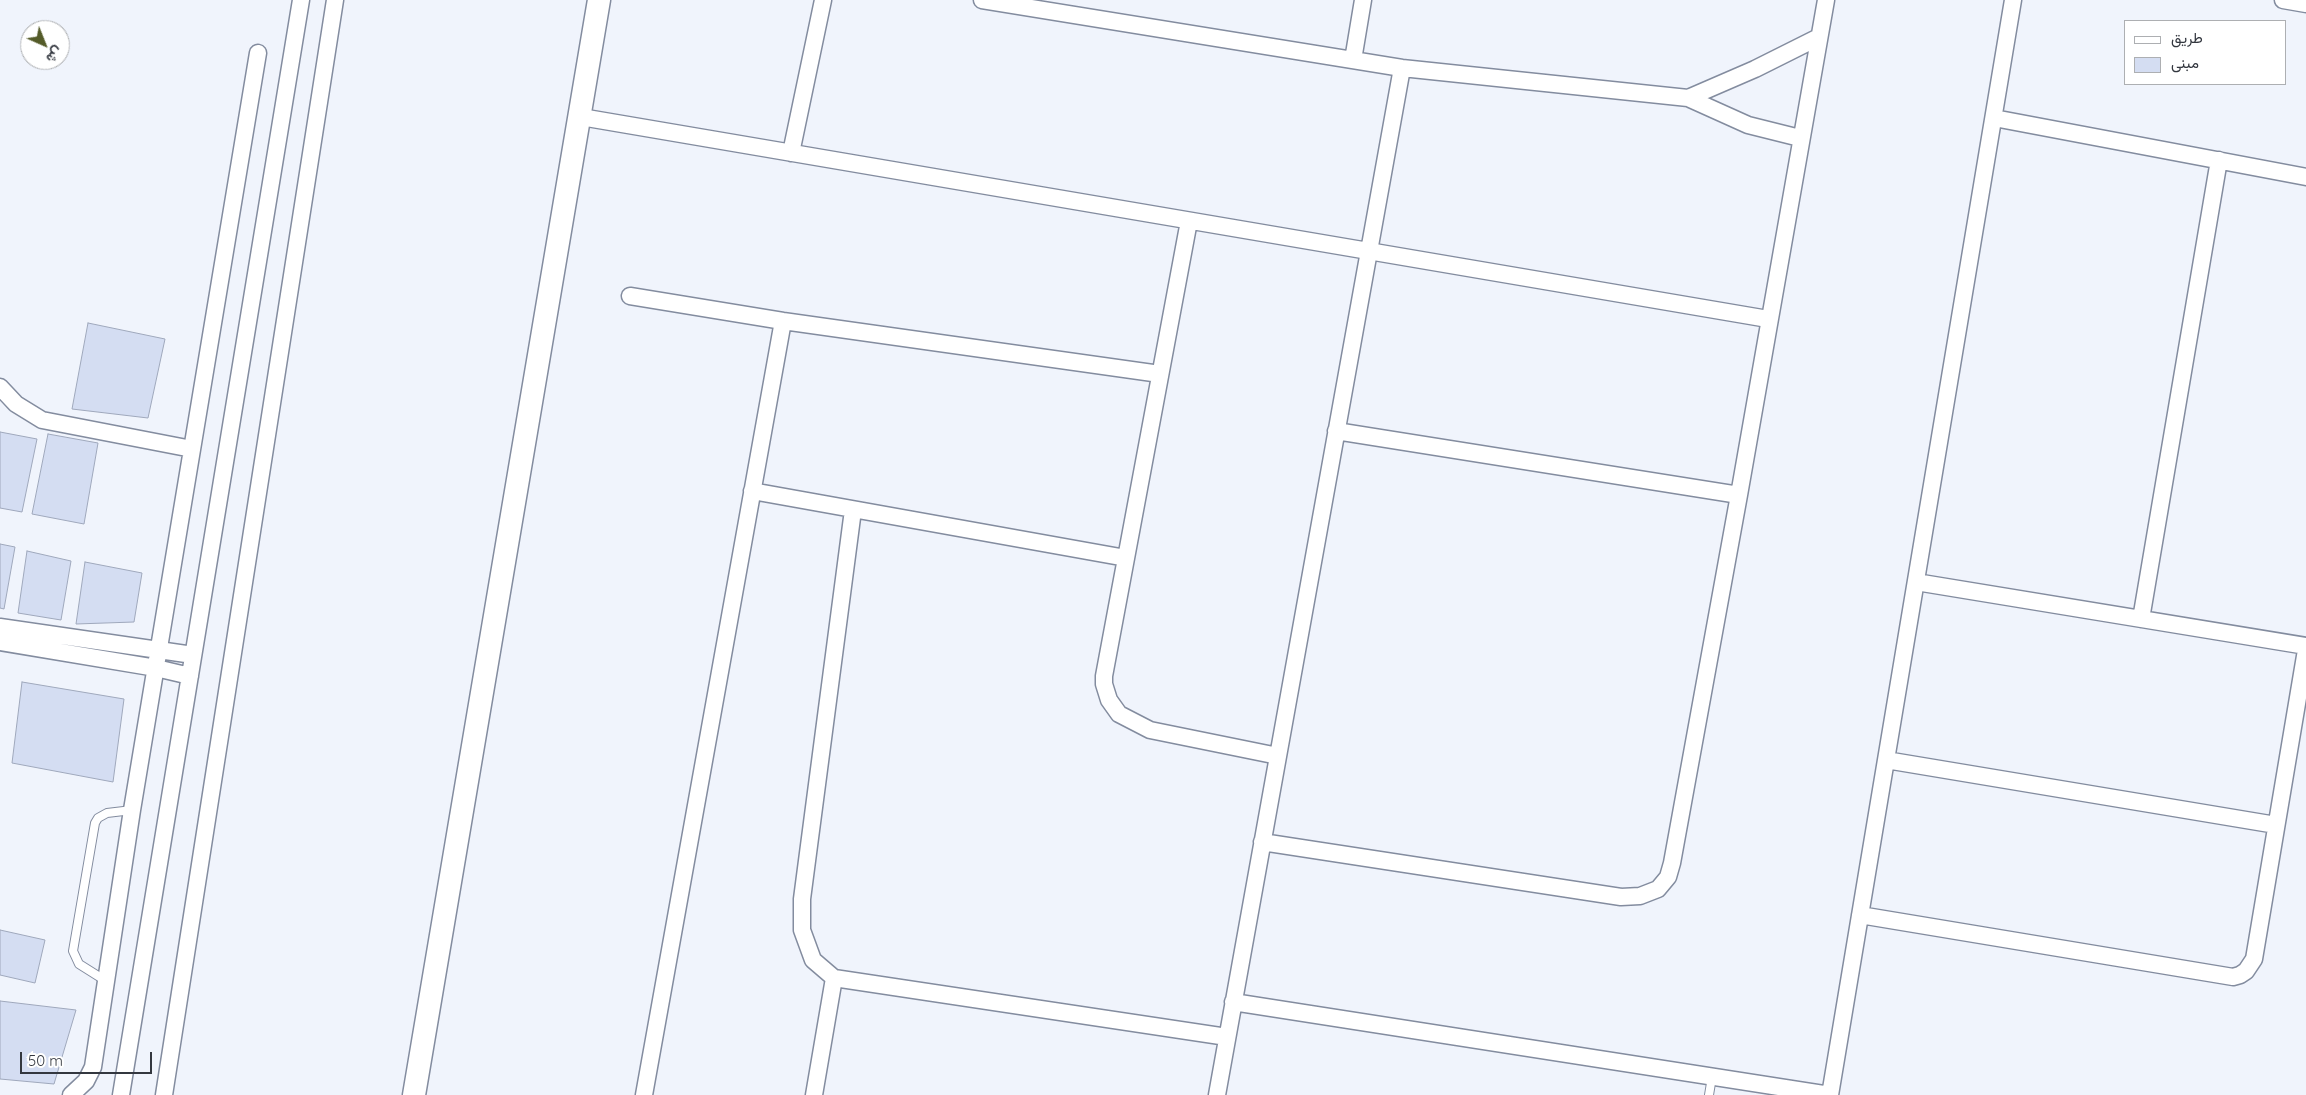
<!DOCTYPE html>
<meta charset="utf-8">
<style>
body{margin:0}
#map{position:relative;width:2306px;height:1095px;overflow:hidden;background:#f0f4fc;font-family:Quicksand,Vazirmatn,sans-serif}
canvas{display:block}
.legend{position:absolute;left:2124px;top:20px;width:162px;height:65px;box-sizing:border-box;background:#fff;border:1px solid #adafb2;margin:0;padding:6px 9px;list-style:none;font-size:15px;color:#33373f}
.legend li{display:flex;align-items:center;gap:10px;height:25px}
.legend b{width:25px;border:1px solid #adafb2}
.north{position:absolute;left:20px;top:20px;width:50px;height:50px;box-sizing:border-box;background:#fff;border:1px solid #adafb2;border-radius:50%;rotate:136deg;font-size:14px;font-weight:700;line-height:20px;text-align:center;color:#33373f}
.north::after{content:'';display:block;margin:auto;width:18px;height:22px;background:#545b29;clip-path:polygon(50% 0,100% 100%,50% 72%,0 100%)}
.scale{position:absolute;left:20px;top:1052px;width:132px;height:22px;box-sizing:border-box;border:2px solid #33373f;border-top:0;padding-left:6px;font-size:15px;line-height:18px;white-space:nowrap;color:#33373f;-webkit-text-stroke:4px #fff;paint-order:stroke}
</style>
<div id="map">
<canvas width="2306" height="1095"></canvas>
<ul class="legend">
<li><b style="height:6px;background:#fff"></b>طريق</li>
<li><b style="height:14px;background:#d4ddf2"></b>مبنى</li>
</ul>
<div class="north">ش</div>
<div class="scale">50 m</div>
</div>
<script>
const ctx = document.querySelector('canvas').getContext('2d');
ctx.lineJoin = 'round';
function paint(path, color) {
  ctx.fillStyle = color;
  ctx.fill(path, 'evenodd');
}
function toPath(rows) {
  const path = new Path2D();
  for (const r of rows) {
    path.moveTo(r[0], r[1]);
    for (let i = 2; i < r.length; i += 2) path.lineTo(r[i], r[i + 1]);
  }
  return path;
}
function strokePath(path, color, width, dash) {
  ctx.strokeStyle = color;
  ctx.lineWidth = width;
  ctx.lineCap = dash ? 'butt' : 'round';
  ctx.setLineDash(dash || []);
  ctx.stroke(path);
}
const building = toPath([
 [88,323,165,339,148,418,72,409,88,323],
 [0,432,37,439,22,512,0,508,0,432],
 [48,434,98,443,84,524,32,514,48,434],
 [0,544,15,547,4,609,0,608,0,544],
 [27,551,71,561,61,620,18,613,27,551],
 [85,562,142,573,134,622,76,624,85,562],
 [22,682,124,699,113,782,12,763,22,682],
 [0,930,45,940,35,983,0,975,0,930],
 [0,1001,76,1010,54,1084,0,1079,0,1001]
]);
paint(building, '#d4ddf2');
strokePath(building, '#9fa8bc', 1);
const lane = toPath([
 [106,981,79,964,73,951,95,823,98,818,107,813,132,810],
 [1709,1095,1712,1077]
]);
const street = toPath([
 [982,0,1402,68,1688,98,1748,125,1800,138],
 [2283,0,2306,4],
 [1353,60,1363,0],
 [1688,98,1755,69,1817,38],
 [581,117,1768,319],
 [1994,118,2306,177],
 [791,153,823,0],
 [1189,221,1104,676,1104,684,1109,700,1119,714,1150,730,1278,756],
 [630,296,783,321,1160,374],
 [0,387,16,404,42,420,192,449],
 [1336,431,1739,495],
 [752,491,1126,558],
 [853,510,802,899,802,930,813,960,834,978,1227,1037],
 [1916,582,2306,646],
 [2141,619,2219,160],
 [0,627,193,655],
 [0,642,156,668,190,676],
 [1886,760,2276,825],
 [1262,842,1621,897,1640,896,1658,889,1668,877,1672,863,1739,495,1826,0],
 [1860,915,2233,977,2240,975,2246,971,2254,959,2306,650],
 [1233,1002,1830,1095],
 [71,1095,86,1081,93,1067,132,810,258,53],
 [121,1095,301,0],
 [164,1095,335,0],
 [644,1095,783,321],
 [814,1095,834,978],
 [1217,1095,1402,68],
 [1830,1095,2013,0]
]);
const secondary = toPath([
 [414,1095,599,0]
]);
strokePath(lane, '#838c9f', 10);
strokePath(street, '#838c9f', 19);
strokePath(secondary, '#838c9f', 25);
strokePath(lane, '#fff', 8);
strokePath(street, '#fff', 16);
strokePath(secondary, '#fff', 22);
</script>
